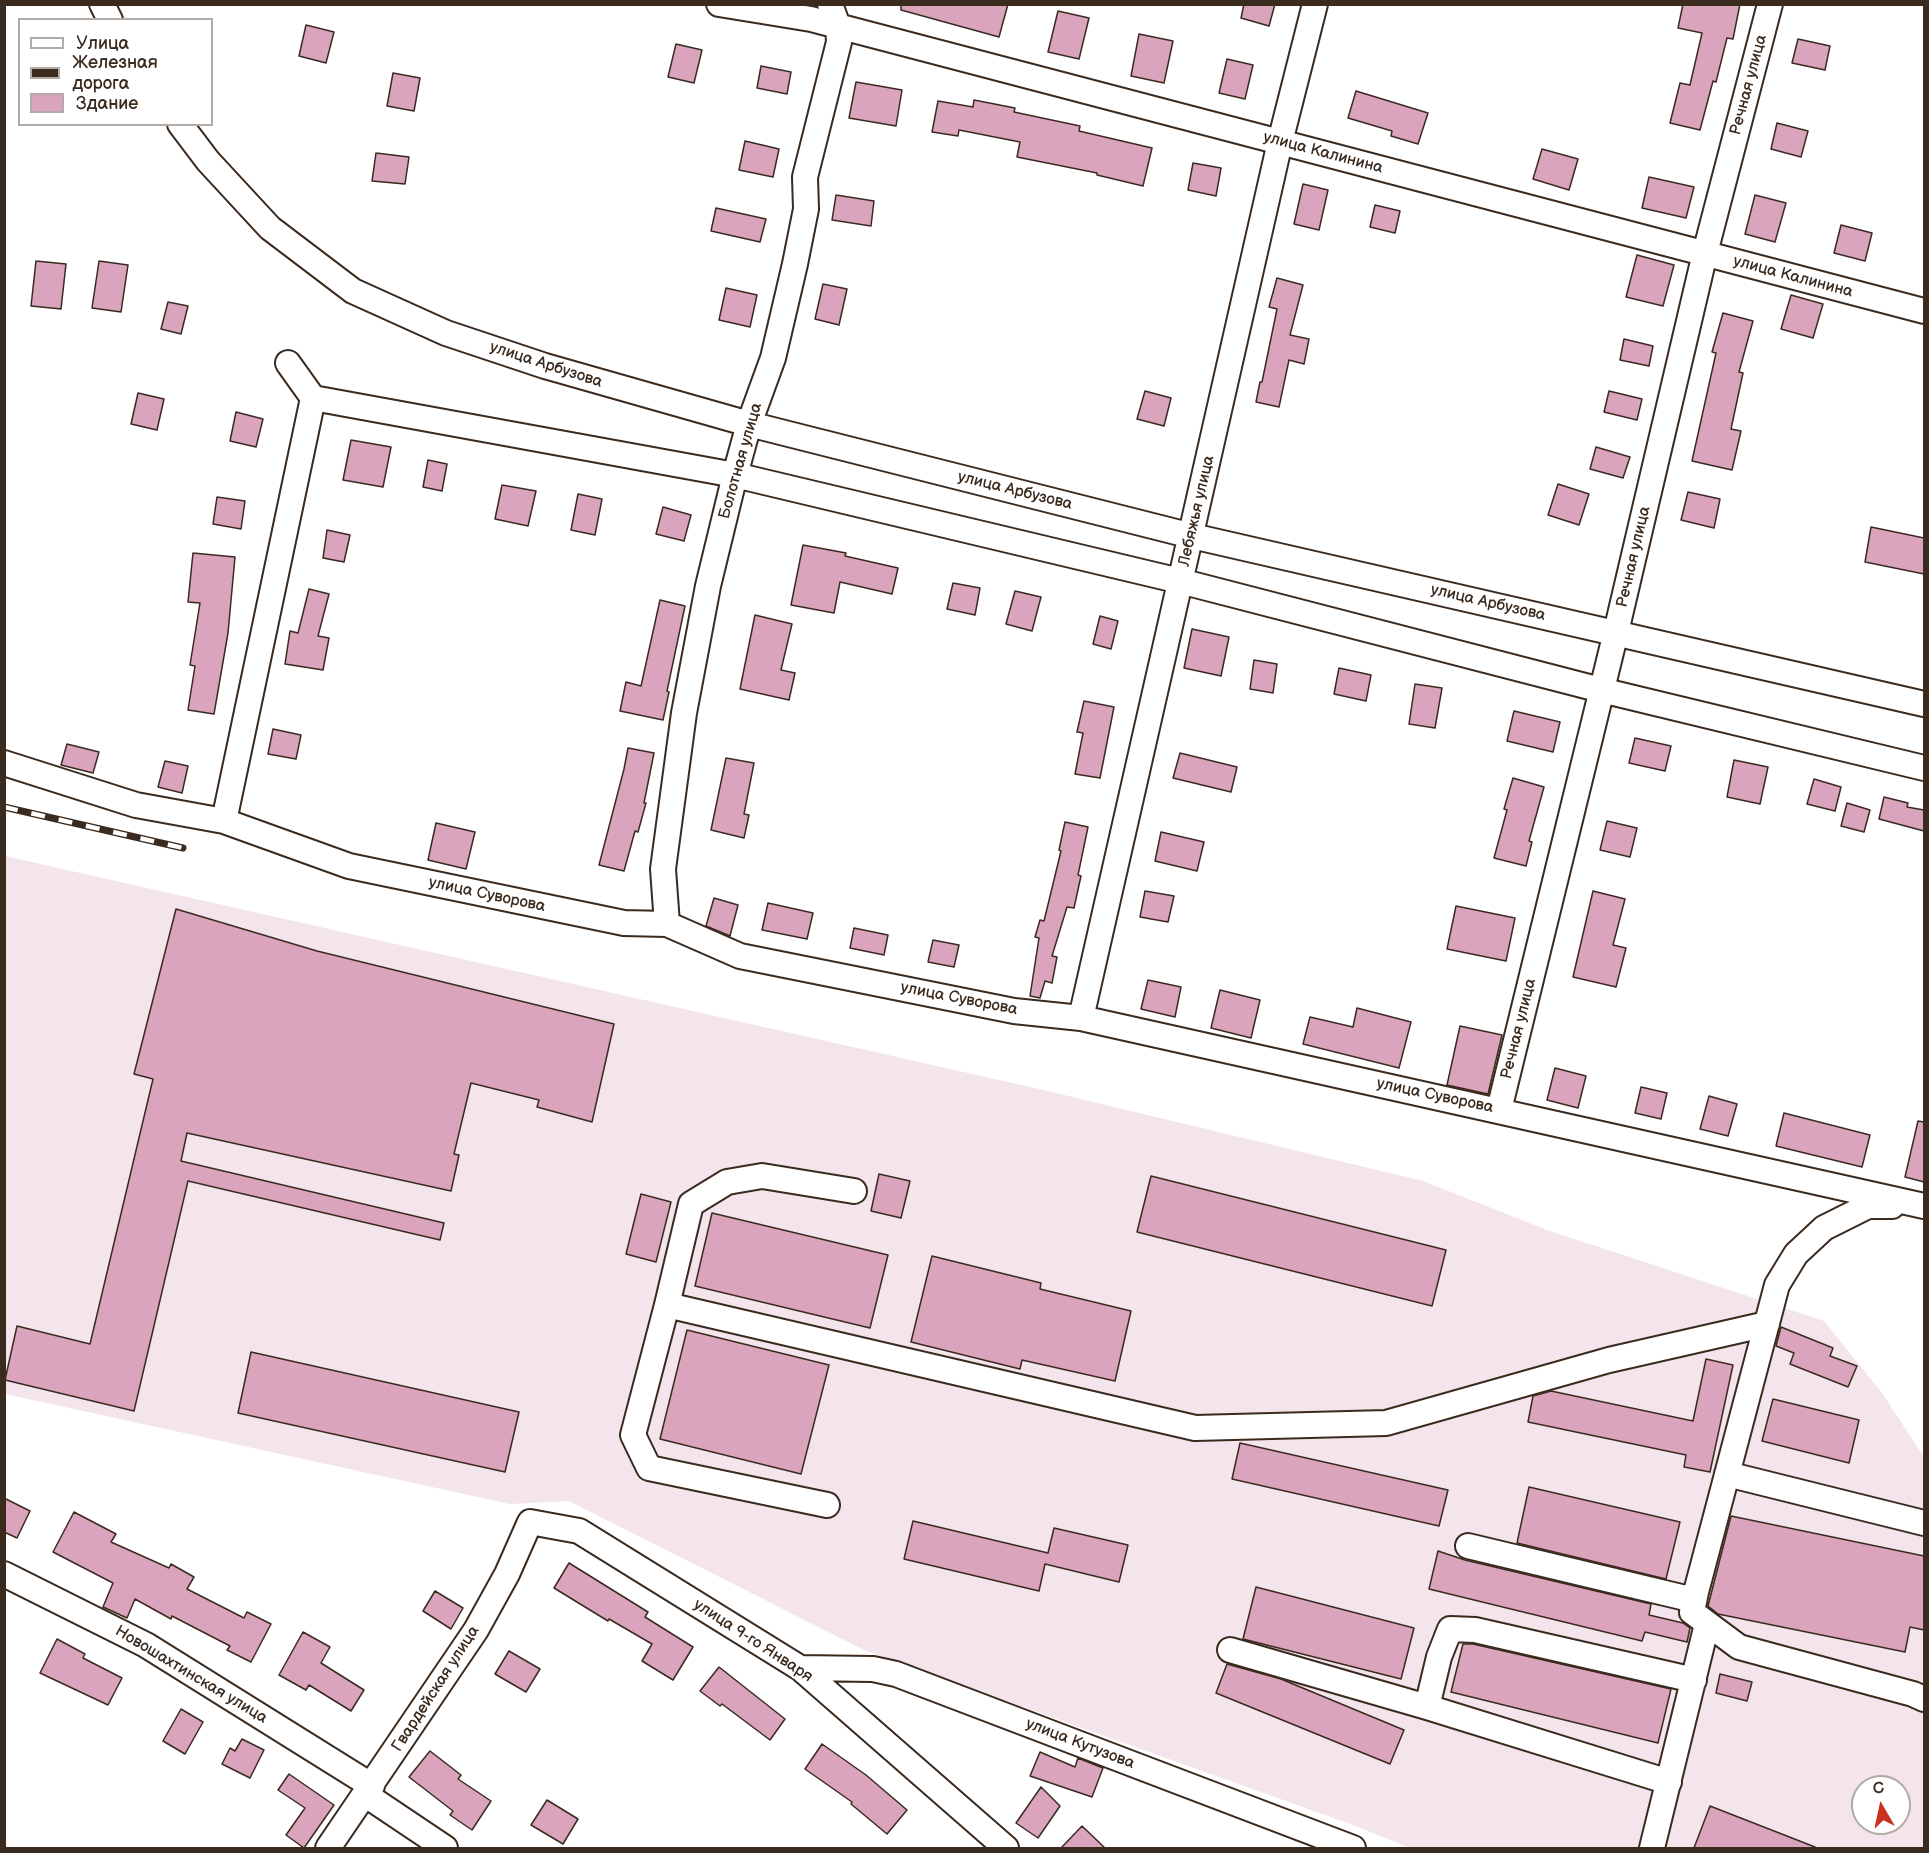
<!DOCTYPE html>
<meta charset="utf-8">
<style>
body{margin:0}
#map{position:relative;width:1929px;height:1853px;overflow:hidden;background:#fff;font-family:"Balsamiq Sans",sans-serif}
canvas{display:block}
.frame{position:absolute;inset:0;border:6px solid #3b2a1e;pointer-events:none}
.legend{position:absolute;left:18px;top:18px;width:195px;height:108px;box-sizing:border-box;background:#fff;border:2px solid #b1aaa5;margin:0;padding:8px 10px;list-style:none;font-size:18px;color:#3b2a1e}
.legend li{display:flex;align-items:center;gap:12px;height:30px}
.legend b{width:30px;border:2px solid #b1aaa5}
.north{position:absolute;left:1851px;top:1775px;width:60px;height:60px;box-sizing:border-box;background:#fff;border:2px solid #b1aaa5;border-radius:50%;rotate:351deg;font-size:16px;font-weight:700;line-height:24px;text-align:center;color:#3b2a1e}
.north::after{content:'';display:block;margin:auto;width:21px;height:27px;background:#c8321e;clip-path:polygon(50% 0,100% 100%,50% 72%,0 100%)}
</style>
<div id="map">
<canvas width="1929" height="1853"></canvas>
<div class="frame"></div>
<ul class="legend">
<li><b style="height:8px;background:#fff"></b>Улица</li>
<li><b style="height:8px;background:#3b2a1e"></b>Железная дорога</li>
<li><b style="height:16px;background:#d9a4bc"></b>Здание</li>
</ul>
<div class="north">С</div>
</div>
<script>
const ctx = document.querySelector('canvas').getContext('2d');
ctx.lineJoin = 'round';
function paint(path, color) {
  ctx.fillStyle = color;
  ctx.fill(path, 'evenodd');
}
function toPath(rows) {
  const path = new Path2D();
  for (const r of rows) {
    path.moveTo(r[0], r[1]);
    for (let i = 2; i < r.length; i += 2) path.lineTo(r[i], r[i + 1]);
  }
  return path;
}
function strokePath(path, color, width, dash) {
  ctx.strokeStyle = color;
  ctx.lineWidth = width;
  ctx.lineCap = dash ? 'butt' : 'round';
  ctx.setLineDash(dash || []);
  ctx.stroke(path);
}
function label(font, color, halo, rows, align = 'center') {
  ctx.font = font + ' "Balsamiq Sans",sans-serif';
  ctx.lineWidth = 4.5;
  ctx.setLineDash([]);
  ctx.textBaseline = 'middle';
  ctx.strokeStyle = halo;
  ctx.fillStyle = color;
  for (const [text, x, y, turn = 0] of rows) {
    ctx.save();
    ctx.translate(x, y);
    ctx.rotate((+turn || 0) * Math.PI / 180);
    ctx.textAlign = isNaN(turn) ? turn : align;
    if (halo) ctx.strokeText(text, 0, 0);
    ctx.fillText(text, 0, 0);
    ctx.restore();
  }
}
paint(toPath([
 [5,856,1039,1089,1423,1181,1547,1230,1824,1321,1882,1393,1924,1457,1924,1848,1410,1848,1353,1825,864,1650,569,1501,510,1504,5,1394],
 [1863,1787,1899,1787,1899,1823,1863,1823]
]), '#f4e4eb');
const building = toPath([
 [901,4,1008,4,999,37,901,10,901,4],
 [1244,4,1275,4,1269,26,1241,18,1244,4],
 [1683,4,1740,4,1733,39,1727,38,1716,82,1713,81,1700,130,1670,123,1680,83,1690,85,1702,33,1678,28,1683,4],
 [1058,11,1089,18,1079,59,1048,52,1058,11],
 [306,25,334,32,326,63,299,56,306,25],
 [1139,34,1173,41,1164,83,1131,76,1139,34],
 [1798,39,1830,46,1825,70,1792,63,1798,39],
 [676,44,702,50,694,83,668,77,676,44],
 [1227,59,1253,65,1245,99,1219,93,1227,59],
 [761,66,791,72,787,94,757,88,761,66],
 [393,73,420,78,414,111,387,106,393,73],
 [856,82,902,90,896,126,849,118,856,82],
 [1356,91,1428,113,1418,144,1391,136,1392,131,1348,118,1356,91],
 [974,100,1015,108,1014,112,1080,126,1079,131,1152,148,1143,186,1097,175,1097,173,1017,157,1020,142,959,130,958,136,932,132,938,101,973,107,974,100],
 [1777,123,1808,131,1801,157,1771,149,1777,123],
 [745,141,779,149,773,177,739,170,745,141],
 [1542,149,1578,159,1569,190,1533,179,1542,149],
 [376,153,409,157,405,184,372,181,376,153],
 [1193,163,1221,168,1216,196,1188,190,1193,163],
 [1649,177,1694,187,1686,218,1642,208,1649,177],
 [1303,184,1328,190,1319,230,1294,224,1303,184],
 [836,195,874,201,871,226,832,220,836,195],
 [1755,195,1786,203,1775,242,1745,234,1755,195],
 [1375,205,1400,211,1395,233,1370,227,1375,205],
 [716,208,766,219,760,242,711,231,716,208],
 [1841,225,1872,233,1865,261,1834,253,1841,225],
 [1637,255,1674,265,1663,306,1626,297,1637,255],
 [36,261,66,264,61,309,31,306,36,261],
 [99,261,128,265,121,312,92,308,99,261],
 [1277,278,1303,285,1290,335,1309,339,1304,364,1289,360,1279,407,1256,402,1260,382,1262,382,1277,309,1269,307,1277,278],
 [823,284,847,289,839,325,815,319,823,284],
 [726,288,757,295,750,327,719,320,726,288],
 [1791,295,1823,304,1813,338,1781,329,1791,295],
 [168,302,188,306,181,334,161,329,168,302],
 [1723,313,1753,321,1739,372,1743,373,1731,429,1741,431,1732,470,1692,461,1716,353,1712,352,1723,313],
 [1624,339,1653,346,1649,366,1620,360,1624,339],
 [1145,391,1171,398,1164,426,1137,419,1145,391],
 [1609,391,1642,399,1637,420,1604,412,1609,391],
 [138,393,164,399,157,430,131,424,138,393],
 [236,412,263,419,256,447,230,441,236,412],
 [351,440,391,447,383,487,343,480,351,440],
 [1596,447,1630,457,1623,478,1590,469,1596,447],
 [428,460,447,464,442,491,423,487,428,460],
 [1558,484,1589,494,1579,525,1548,515,1558,484],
 [502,485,536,491,528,526,495,519,502,485],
 [1688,492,1720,499,1714,528,1681,520,1688,492],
 [578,494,602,499,595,535,571,530,578,494],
 [217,497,245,501,241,529,213,524,217,497],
 [663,507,691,515,684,541,656,534,663,507],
 [1871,527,1924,538,1924,574,1865,562,1871,527],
 [327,530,350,535,344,562,323,558,327,530],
 [803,545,846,553,845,556,898,568,892,594,840,582,834,613,791,605,803,545],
 [193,553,235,557,228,633,214,714,188,710,195,666,190,665,200,603,188,602,193,553],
 [953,583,980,588,975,615,947,609,953,583],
 [309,589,329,594,318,636,329,638,323,670,285,664,290,631,298,633,309,589],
 [1015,591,1041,597,1032,631,1006,624,1015,591],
 [660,600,685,606,667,691,669,692,663,720,620,711,626,682,641,686,660,600],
 [755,615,792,624,781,670,795,673,789,700,740,689,755,615],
 [1100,616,1118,621,1111,649,1093,644,1100,616],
 [1192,629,1229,637,1221,676,1184,668,1192,629],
 [1254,660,1277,664,1273,693,1250,689,1254,660],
 [1339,668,1371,675,1366,701,1334,694,1339,668],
 [1415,684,1442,688,1435,728,1409,724,1415,684],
 [1084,701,1114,707,1100,778,1075,774,1083,733,1077,732,1084,701],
 [1514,711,1560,722,1553,752,1507,741,1514,711],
 [273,729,301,735,296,759,268,754,273,729],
 [1635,738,1671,746,1665,771,1629,763,1635,738],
 [67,744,99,752,93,773,61,765,67,744],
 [628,748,654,753,644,803,646,803,638,832,635,831,624,871,599,865,624,769,628,748],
 [1180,753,1237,767,1231,792,1173,778,1180,753],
 [726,758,754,763,744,814,749,815,744,838,711,830,726,758],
 [1734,760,1768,767,1760,804,1727,797,1734,760],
 [165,761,188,766,182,793,158,787,165,761],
 [1513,778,1544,787,1529,841,1532,842,1526,866,1494,858,1507,810,1504,809,1513,778],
 [1814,779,1841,787,1835,811,1807,804,1814,779],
 [1884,797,1908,803,1907,807,1924,810,1924,831,1879,819,1884,797],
 [1847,803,1870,810,1864,832,1841,826,1847,803],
 [1607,821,1637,828,1630,857,1600,850,1607,821],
 [1065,822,1088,827,1078,875,1081,876,1074,908,1067,907,1052,956,1057,957,1052,983,1045,981,1040,998,1030,996,1039,938,1035,937,1040,920,1044,921,1061,851,1059,850,1065,822],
 [436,823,475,832,466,869,428,860,436,823],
 [1161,832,1204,842,1197,871,1155,861,1161,832],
 [1145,891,1174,896,1168,922,1140,917,1145,891],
 [1593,891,1625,899,1613,945,1626,948,1616,987,1573,977,1593,891],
 [714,898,738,905,730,936,706,926,714,898],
 [768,903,813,913,807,939,762,930,768,903],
 [1456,906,1515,918,1506,961,1447,949,1456,906],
 [176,909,317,951,614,1024,592,1122,537,1107,539,1100,471,1083,454,1154,459,1155,451,1191,187,1133,181,1161,444,1223,440,1240,188,1181,134,1411,5,1380,17,1326,90,1344,153,1079,134,1074,176,909],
 [854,928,888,935,884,955,850,948,854,928],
 [933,940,959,945,954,967,928,962,933,940],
 [1148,980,1181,987,1175,1017,1141,1009,1148,980],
 [1220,990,1260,1000,1251,1038,1211,1028,1220,990],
 [1357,1008,1411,1022,1399,1068,1303,1044,1310,1017,1353,1027,1357,1008],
 [1460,1026,1502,1035,1488,1094,1447,1085,1460,1026],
 [1555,1068,1586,1076,1578,1108,1547,1100,1555,1068],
 [1641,1087,1667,1093,1661,1119,1635,1113,1641,1087],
 [1709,1096,1737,1104,1728,1136,1700,1129,1709,1096],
 [1784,1113,1870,1135,1862,1167,1776,1146,1784,1113],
 [1918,1121,1924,1122,1924,1182,1905,1177,1918,1121],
 [879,1174,910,1181,901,1218,871,1211,879,1174],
 [1151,1176,1446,1250,1432,1306,1137,1232,1151,1176],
 [641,1194,671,1202,656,1262,626,1254,641,1194],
 [712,1213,888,1255,870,1328,695,1286,712,1213],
 [932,1256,1041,1283,1040,1289,1131,1311,1115,1381,1022,1360,1020,1369,911,1342,932,1256],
 [1781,1327,1833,1348,1830,1356,1857,1366,1848,1387,1790,1364,1794,1353,1776,1346,1781,1327],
 [687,1330,829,1365,801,1474,660,1439,687,1330],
 [251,1352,519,1412,505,1472,238,1413,251,1352],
 [1706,1359,1733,1365,1710,1472,1684,1467,1686,1455,1528,1422,1533,1396,1551,1391,1693,1421,1706,1359],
 [1773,1399,1859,1420,1849,1463,1762,1441,1773,1399],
 [1240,1443,1448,1490,1439,1526,1232,1479,1240,1443],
 [1529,1487,1680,1522,1666,1579,1517,1543,1529,1487],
 [4,1498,30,1511,17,1538,4,1532,4,1498],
 [74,1512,116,1534,111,1542,169,1568,171,1564,194,1577,187,1589,244,1618,247,1612,271,1624,251,1662,227,1650,230,1646,172,1616,171,1619,135,1599,127,1618,103,1607,113,1583,53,1552,74,1512],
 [1731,1516,1924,1556,1924,1630,1910,1627,1905,1652,1718,1614,1708,1606,1731,1516],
 [913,1521,1048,1553,1054,1528,1128,1545,1119,1582,1045,1564,1039,1591,904,1559,913,1521],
 [1438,1551,1465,1560,1651,1604,1649,1615,1683,1623,1690,1628,1687,1642,1645,1632,1642,1641,1429,1589,1438,1551],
 [569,1563,648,1612,645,1617,693,1647,673,1680,642,1661,652,1644,609,1619,608,1621,554,1588,569,1563],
 [1256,1587,1414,1628,1401,1679,1243,1639,1256,1587],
 [435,1591,463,1608,451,1629,423,1611,435,1591],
 [303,1632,330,1647,321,1663,364,1690,351,1711,309,1685,306,1690,279,1675,303,1632],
 [57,1639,85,1654,83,1658,122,1678,108,1705,40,1673,57,1639],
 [1463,1644,1473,1644,1671,1689,1658,1743,1451,1692,1463,1644],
 [509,1651,540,1669,526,1692,495,1674,509,1651],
 [1227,1664,1281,1679,1404,1730,1390,1764,1216,1693,1227,1664],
 [719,1667,785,1719,770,1740,722,1704,720,1706,700,1691,719,1667],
 [1720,1674,1752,1682,1747,1701,1716,1693,1720,1674],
 [181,1709,203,1722,185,1754,163,1741,181,1709],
 [242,1739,264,1750,250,1778,222,1764,230,1748,235,1751,242,1739],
 [822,1744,866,1775,907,1810,887,1834,851,1804,852,1802,805,1769,822,1744],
 [430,1751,461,1775,458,1779,491,1801,472,1830,450,1815,453,1811,409,1777,430,1751],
 [1040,1752,1075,1767,1078,1758,1103,1768,1092,1797,1030,1776,1040,1752],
 [289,1774,334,1805,304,1848,286,1835,305,1808,278,1790,289,1774],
 [1041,1787,1060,1806,1038,1838,1016,1823,1041,1787],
 [547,1800,578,1819,563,1844,531,1825,547,1800],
 [1710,1806,1815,1847,1815,1848,1694,1848,1710,1806],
 [1082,1826,1105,1848,1061,1848,1082,1826]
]);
paint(building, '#d9a4bc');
strokePath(building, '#3b2a1e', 1.5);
const minor = toPath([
 [102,4,110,20],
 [719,4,811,19,1924,311],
 [180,124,208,161,270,228,353,291,446,333,545,366,749,424,1192,536,1924,704],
 [313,398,735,475,1180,581,1601,690,1924,768],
 [4,763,136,805,224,821,349,866,624,923,667,924,740,956,1014,1011,1081,1018,1924,1206],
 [224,821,313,398,288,363],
 [667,924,663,869,684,713,708,586,735,475,749,424,773,358,795,264,806,209,805,177,839,42,838,26,830,4],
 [1081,1018,1280,142,1315,4],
 [1499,1110,1616,632,1705,253,1770,4],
 [1892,1206,1868,1206,1824,1228,1796,1254,1777,1285,1696,1592,1692,1612,1739,1647,1913,1694,1924,1699],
 [667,1305,691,1204,727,1182,762,1176,854,1191],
 [1727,1474,1924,1523],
 [827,1505,649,1468,633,1435,667,1305,1195,1428,1386,1423,1609,1360,1767,1324],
 [1468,1546,1694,1600],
 [4,1574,146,1645,372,1786],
 [1230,1650,1427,1707,1669,1782],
 [800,1668,873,1669,896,1674,1353,1848],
 [1427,1707,1439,1657,1450,1629,1475,1630,1694,1680],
 [366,1795,445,1848],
 [328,1848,476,1630,507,1574,530,1522,579,1531,800,1668,1006,1848],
 [1652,1848,1707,1624]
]);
strokePath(minor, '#3b2a1e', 28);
strokePath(minor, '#fff', 24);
const rail = toPath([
 [4,807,183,848]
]);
strokePath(rail, '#3b2a1e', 7);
strokePath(rail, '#fff', 4.5, [14]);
label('16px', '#3b2a1e', '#fff', [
 ["Речная улица",1749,85,-75],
 ["улица Калинина",1323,153,15],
 ["улица Калинина",1793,277,15],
 ["улица Арбузова",546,365,18],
 ["Болотная улица",741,461,-74],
 ["улица Арбузова",1015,491,14],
 ["Лебяжья улица",1197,511,-77],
 ["Речная улица",1634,557,-77],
 ["улица Арбузова",1488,603,13],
 ["улица Суворова",487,895,12],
 ["улица Суворова",959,999,11],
 ["Речная улица",1519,1029,-76],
 ["улица Суворова",1435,1096,12],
 ["улица 9-го Января",753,1641,33],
 ["Новошахтинская улица",191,1675,31],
 ["Гвардейская улица",436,1689,-57],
 ["улица Кутузова",1080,1744,21]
]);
</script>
